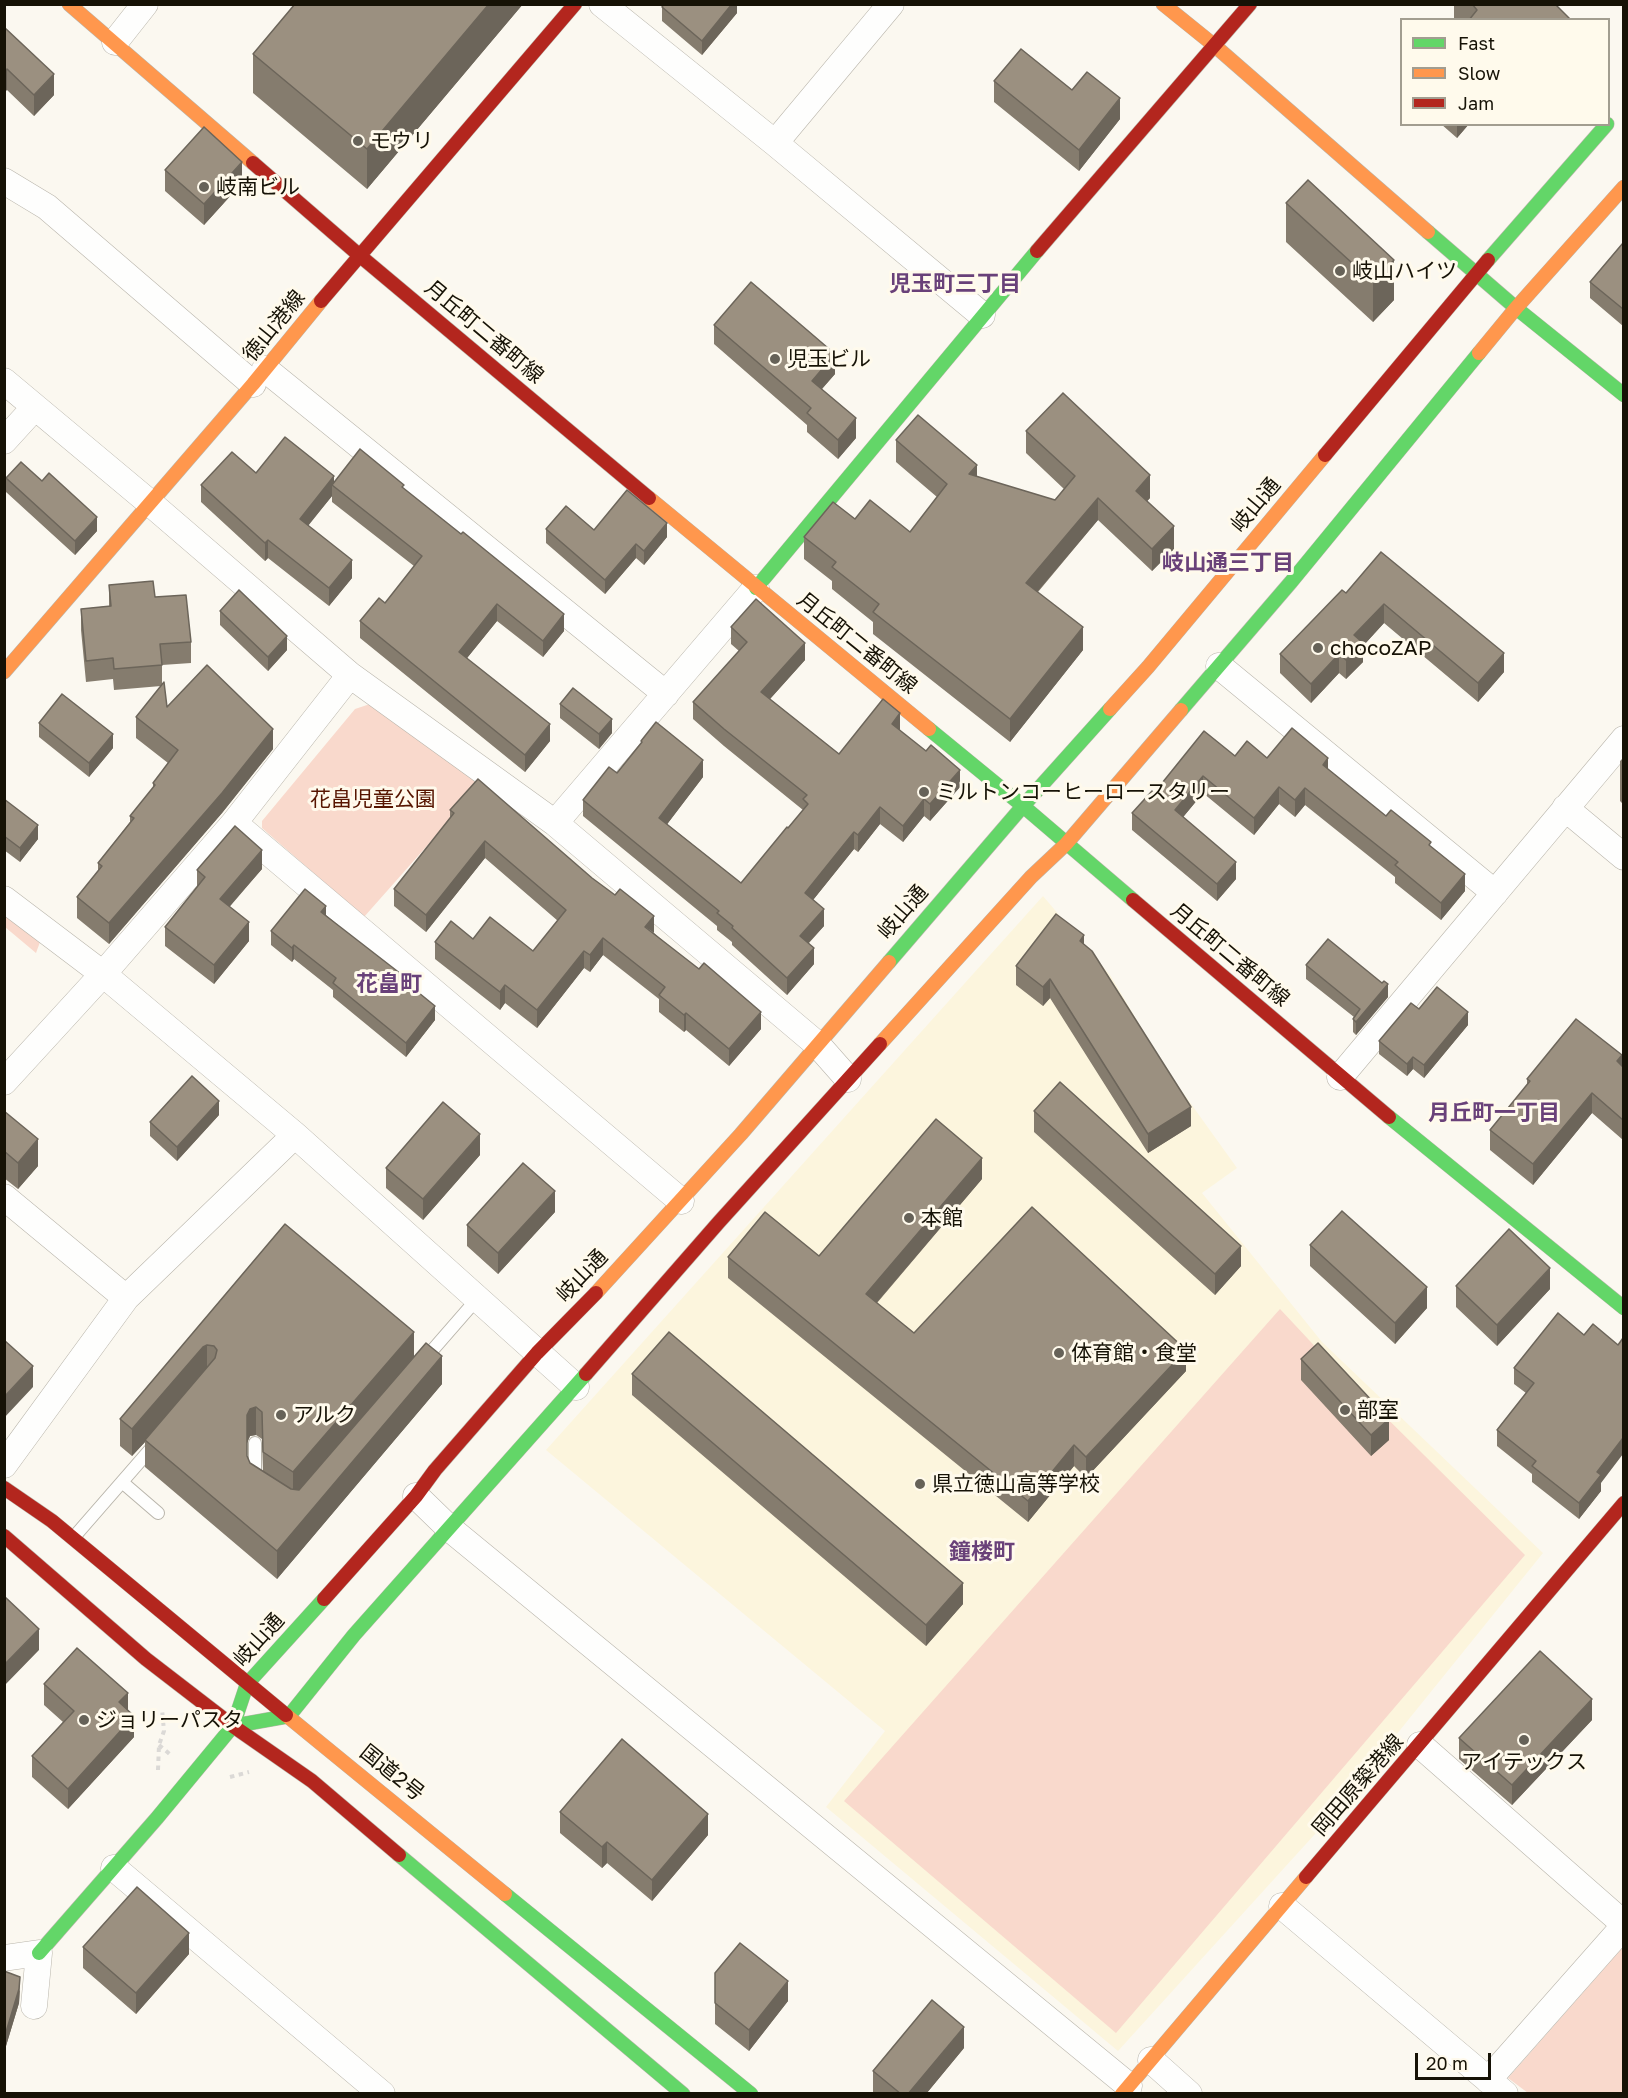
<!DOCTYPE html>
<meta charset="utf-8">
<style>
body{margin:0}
#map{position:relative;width:1628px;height:2098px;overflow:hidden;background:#fbf8f0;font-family:"Golos Text",sans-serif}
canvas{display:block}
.frame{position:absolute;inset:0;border:6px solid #161206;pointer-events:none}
.legend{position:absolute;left:1400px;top:18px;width:210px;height:108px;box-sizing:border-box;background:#fffaec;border:2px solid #a29d90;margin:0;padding:8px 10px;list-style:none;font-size:18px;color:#161206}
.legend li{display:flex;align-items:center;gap:12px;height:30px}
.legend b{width:30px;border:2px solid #a29d90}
.scale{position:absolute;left:1415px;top:2053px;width:76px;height:27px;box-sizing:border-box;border:3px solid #161206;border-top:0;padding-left:8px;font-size:18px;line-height:21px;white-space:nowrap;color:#161206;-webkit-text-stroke:4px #fffaec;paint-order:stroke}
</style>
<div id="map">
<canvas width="1628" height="2098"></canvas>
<div class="frame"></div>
<ul class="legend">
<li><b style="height:8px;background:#63d668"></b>Fast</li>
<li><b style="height:8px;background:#ff974d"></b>Slow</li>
<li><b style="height:8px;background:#b3261e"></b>Jam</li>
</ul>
<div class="scale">20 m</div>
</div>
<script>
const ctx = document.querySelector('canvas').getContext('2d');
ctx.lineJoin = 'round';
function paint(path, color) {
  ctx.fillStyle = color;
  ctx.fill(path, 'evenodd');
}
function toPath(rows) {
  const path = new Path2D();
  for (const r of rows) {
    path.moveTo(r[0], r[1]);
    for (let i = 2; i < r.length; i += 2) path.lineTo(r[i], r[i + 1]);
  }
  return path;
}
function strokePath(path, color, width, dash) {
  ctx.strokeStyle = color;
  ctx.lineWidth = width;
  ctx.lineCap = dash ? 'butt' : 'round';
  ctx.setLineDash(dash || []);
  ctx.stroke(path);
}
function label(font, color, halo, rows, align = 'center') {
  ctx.font = font + ' "Golos Text","Noto Sans JP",sans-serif';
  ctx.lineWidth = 6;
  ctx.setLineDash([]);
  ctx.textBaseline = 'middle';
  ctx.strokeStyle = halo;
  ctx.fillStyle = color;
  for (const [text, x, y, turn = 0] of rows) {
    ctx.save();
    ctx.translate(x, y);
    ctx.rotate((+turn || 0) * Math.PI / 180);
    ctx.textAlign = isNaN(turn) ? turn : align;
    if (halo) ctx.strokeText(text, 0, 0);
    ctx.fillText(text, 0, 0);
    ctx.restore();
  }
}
paint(toPath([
 [1043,896,1110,975,1166,1069,1237,1168,1202,1193,1322,1342,1543,1553,1325,1823,1118,2051,826,1807,885,1731,546,1450]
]), '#fcf5dd');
paint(toPath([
 [373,703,389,708,480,786,364,917,262,828,262,821,355,709],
 [4,912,40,942,36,953,5,927],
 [1280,1309,1323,1355,1525,1555,1116,2033,844,1801],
 [1622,1948,1623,2093,1528,2093,1508,2078]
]), '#f9d9cc');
const lane = toPath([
 [423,1361,477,1299],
 [122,1482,158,1513],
 [255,1482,255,1443],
 [74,1537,155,1444]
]);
const street = toPath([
 [602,4,775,143,982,315],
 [115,42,145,4],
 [775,143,891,4],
 [4,181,47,207,253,384],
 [265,369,666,694],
 [4,381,150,503,350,675,555,823,818,1045,848,1079],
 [4,441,35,407],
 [1219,666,1495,893],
 [1565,808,1624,857],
 [234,823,681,1201],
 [555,823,756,588],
 [4,899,103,974,295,1135,576,1387],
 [1340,1077,1624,739],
 [4,1082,103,974,234,823,350,675],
 [4,1197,126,1298],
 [4,1465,126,1298,295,1135],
 [416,1496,449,1528,1129,2086],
 [1420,1745,1624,1924],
 [114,1868,382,2094],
 [1282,1906,1505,2094],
 [4,1958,39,1953,34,2006],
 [1151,2060,1189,2094],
 [1488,2080,1624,1926]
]);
const fast = toPath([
 [1428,232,1516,308,1624,395],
 [1488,260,1607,124],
 [756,588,1037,251],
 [1181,710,1291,582,1479,353],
 [929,729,1023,806,1133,900],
 [889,962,1023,806,1110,709],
 [1389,1117,1624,1308],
 [233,1726,289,1716,354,1635,586,1374],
 [399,1855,683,2094],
 [505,1894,751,2094],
 [39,1953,157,1818,233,1726,247,1684,324,1599]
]);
const slow = toPath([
 [69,4,253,163],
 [1163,4,1215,46,1428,232],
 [1479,353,1516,308,1624,187],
 [649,498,929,729],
 [4,672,253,384,321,301],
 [1110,709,1148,667,1325,455],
 [880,1044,1031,877,1066,844,1181,710],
 [596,1293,741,1134,889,962],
 [286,1715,505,1894],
 [1122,2094,1306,1877]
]);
const jam = toPath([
 [253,163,359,255,649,498],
 [1037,251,1250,4],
 [321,301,575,4],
 [1325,455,1488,260],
 [1133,900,1389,1117],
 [586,1374,719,1222,880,1044],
 [4,1488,52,1521,286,1715],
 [4,1536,146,1659,233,1726,312,1781,399,1855],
 [324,1599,416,1496,435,1470,537,1353,596,1293],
 [1306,1877,1624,1503]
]);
strokePath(lane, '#b9b5ab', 14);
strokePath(street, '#b9b5ab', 27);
strokePath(fast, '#b9b5ab', 15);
strokePath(slow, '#b9b5ab', 15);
strokePath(jam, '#b9b5ab', 15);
strokePath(toPath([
 [159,1745,172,1756],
 [158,1770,159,1745,164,1731,162,1709],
 [230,1777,249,1772]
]), '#dbd9d6', 4, [4.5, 4.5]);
strokePath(lane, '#fefefd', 12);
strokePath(street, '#fefefd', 26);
strokePath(fast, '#63d668', 14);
strokePath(slow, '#ff974d', 14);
strokePath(jam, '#b3261e', 14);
paint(toPath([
 [295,4,523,4,367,189,253,93,253,54],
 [737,4,737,13,702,55,662,21,662,7],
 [1454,4,1555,4,1571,20,1456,20,1454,18],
 [4,27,54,95,34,116,7,90],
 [994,81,1072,90,1120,119,1079,171,994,102],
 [1441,124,1469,124,1457,138],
 [165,170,242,183,204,225,165,191],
 [1286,203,1394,300,1373,322,1286,242],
 [1623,243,1623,326,1590,298,1590,282],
 [714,325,835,374,822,389,856,438,838,459,807,432,807,425,714,344],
 [1026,431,1150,498,1147,501,1174,549,1152,571,1098,520,1038,592,1083,650,1010,742,873,634,873,622,832,589,832,581,804,559,804,537,855,519,910,532,937,497,896,462,896,440,977,477,1055,500,1064,489,1026,453],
 [256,473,404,489,564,631,543,657,497,621,467,658,550,741,525,772,360,638,360,621,385,603,414,566,332,502,332,496,308,525,352,578,329,606,268,558,265,561,201,502,201,485],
 [6,478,97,531,75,555,6,492],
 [546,529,594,530,667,537,644,565,636,558,605,594,546,543],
 [1381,552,1504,672,1478,702,1384,623,1363,646,1363,662,1346,679,1339,673,1311,703,1280,673,1280,654,1346,593],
 [109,585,155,597,191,642,191,663,162,665,162,685,167,707,273,749,222,813,109,944,77,918,77,897,98,871,98,863,130,822,130,816,153,788,153,783,168,763,136,738,136,717,161,686,114,690,113,679,86,682,81,630,81,609,109,606],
 [220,611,287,650,268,671,220,625],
 [731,627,805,660,770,699,839,754,900,730,960,787,930,821,924,816,903,842,880,824,858,852,854,849,813,900,824,926,809,943,814,964,787,995,732,945,732,942,717,930,717,926,583,816,583,800,617,773,641,744,641,741,703,777,667,824,741,883,803,810,724,746,693,719,693,702,739,651,731,644],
 [560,704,612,733,599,749,560,718],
 [39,723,113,748,89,777,39,737],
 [1235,756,1328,769,1386,816,1431,847,1465,891,1441,920,1395,883,1395,877,1305,805,1295,817,1279,804,1254,835,1203,793,1183,817,1236,879,1217,901,1132,830,1132,813,1154,793],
 [1623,758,1623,804,1620,801,1620,761],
 [4,799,38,839,20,862,4,850],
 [450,810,654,933,761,1029,729,1066,686,1030,684,1032,659,1012,659,999,603,955,590,972,584,968,537,1028,505,1003,500,1010,435,959,435,942,473,939,533,951,558,921,485,858,426,932,394,906,394,889,450,818],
 [262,869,229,906,249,941,214,984,165,946,165,927,197,887,197,870],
 [326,915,410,986,435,1020,406,1057,333,997,333,990,294,959,292,962,271,945,271,931],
 [1084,944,1191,1126,1148,1153,1050,998,1043,1006,1016,985,1016,966],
 [1306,965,1388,997,1356,1035,1353,1032,1353,1019,1354,1017,1306,979],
 [1419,1009,1468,1025,1424,1078,1413,1069,1407,1076,1379,1054,1379,1041],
 [1622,1066,1623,1067,1623,1140,1592,1113,1533,1185,1490,1150,1490,1130,1527,1085,1527,1079],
 [4,1111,38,1166,18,1189,4,1178],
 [1034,1111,1241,1266,1215,1295,1034,1132],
 [219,1115,177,1161,150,1136,150,1122],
 [480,1155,423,1220,386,1188,386,1168],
 [982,1179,877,1303,914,1333,1186,1371,1086,1478,1074,1466,1028,1522,728,1278,728,1257,819,1256],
 [555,1212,498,1274,467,1246,467,1225],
 [285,1224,414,1358,442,1384,277,1579,145,1467,145,1442,132,1456,120,1446,120,1419],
 [256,1435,262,1439,263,1472,250,1463,247,1456,247,1443,250,1436],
 [1310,1245,1427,1308,1395,1344,1310,1266],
 [1456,1286,1550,1289,1497,1346,1456,1307],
 [1558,1313,1601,1483,1601,1491,1579,1519,1532,1482,1532,1474,1497,1446,1497,1430,1526,1393,1514,1384,1514,1368],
 [1301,1359,1389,1440,1371,1456,1301,1380],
 [632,1374,963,1604,926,1646,632,1395],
 [44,1684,128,1710,134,1737,68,1809,32,1777,32,1756,63,1722,44,1705],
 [1592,1720,1512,1805,1459,1759,1459,1738],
 [560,1812,708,1835,652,1901,607,1863,602,1868,560,1833],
 [83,1947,189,1954,136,2014,83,1968],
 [4,1971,20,1991,19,2003,6,2046,4,2045],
 [715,1973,788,2001,749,2051,715,2024],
 [964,2048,926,2094,875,2094,873,2092,873,2071]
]), '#857c6e');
paint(toPath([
 [489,4,523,4,367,189,367,149],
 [732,4,737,4,737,13,702,55,702,41],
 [7,69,7,90,4,93,4,72],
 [54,74,54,95,34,116,34,95],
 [1120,98,1120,119,1079,171,1079,150],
 [1457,124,1469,124,1457,138],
 [242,162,242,183,204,225,204,204],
 [1394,260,1394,300,1373,322,1373,282],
 [835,354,835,374,812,400,812,381],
 [856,418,856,438,838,459,838,440],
 [977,465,977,488,969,474],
 [1150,475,1150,498,1136,513,1136,491],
 [334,476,334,487,332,485,332,496,300,536,300,519],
 [1098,498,1098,520,1026,605,1026,583],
 [97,517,97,531,75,555,75,541],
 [667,523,667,537,644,565,644,551],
 [1174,526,1174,549,1152,571,1152,549],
 [268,540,268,558,265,561,265,543],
 [636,544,636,558,605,594,605,580],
 [352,560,352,578,329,606,329,588],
 [497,604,497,621,459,668,459,652],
 [1384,604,1384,623,1363,646,1363,662,1346,679,1346,660,1354,635],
 [564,614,564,631,543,657,543,641],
 [1083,627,1083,650,1010,742,1010,719],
 [287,636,287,650,268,671,268,657],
 [805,643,805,660,761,709,761,692],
 [1504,653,1504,672,1478,702,1478,683],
 [1339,654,1339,673,1311,703,1311,684],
 [900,713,900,730,892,741,892,724],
 [612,719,612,733,599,749,599,734],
 [550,724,550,741,525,772,525,755],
 [273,729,273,749,222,813,109,944,109,923],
 [113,734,113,748,89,777,89,763],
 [1328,758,1328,775,1323,765],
 [703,760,703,777,659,835,659,818],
 [960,770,960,787,930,821,930,804],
 [1203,776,1203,793,1175,827,1175,810],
 [1279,787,1279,804,1254,835,1254,818],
 [1305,788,1305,805,1295,817,1295,800],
 [924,799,924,816,903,842,903,826],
 [880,807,880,824,858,852,858,835],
 [38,825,38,839,20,862,20,848],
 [854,832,854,849,805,910,805,893],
 [485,841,485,858,426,932,426,915],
 [262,850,262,869,220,918,220,899],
 [1236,862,1236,879,1217,901,1217,884],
 [1465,874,1465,891,1441,920,1441,903],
 [326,906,326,920,321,912],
 [824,909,824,926,800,952,800,936],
 [654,916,654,933,645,927],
 [249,922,249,941,214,984,214,965],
 [1084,935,1084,954,1080,941],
 [603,938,603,955,590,972,590,955],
 [294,945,294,959,292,962,292,948],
 [814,948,814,964,787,995,787,978],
 [584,951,584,968,537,1028,537,1010],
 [1050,979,1050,998,1043,1006,1043,987],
 [1388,984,1388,997,1356,1035,1356,1022],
 [505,985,505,1003,500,1010,500,992],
 [435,1006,435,1020,406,1057,406,1043],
 [761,1012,761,1029,729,1066,729,1049],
 [1468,1012,1468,1025,1424,1078,1424,1065],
 [686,1013,686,1030,684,1032,684,1015],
 [1622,1055,1622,1075,1617,1061],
 [1413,1057,1413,1069,1407,1076,1407,1064],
 [1592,1093,1592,1113,1533,1185,1533,1164],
 [219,1101,219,1115,177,1161,177,1147],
 [1191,1107,1191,1126,1148,1153,1148,1134],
 [480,1134,480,1155,423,1220,423,1199],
 [38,1139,38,1166,18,1189,18,1163],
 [982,1158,982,1179,866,1315,866,1294],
 [555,1191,555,1212,498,1274,498,1253],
 [1241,1246,1241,1266,1215,1295,1215,1274],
 [1550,1268,1550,1289,1497,1346,1497,1325],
 [1427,1287,1427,1308,1395,1344,1395,1323],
 [414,1332,414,1360,293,1499,293,1472],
 [207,1345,207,1372,145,1440,145,1442,132,1456,132,1429,203,1347],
 [1186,1350,1186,1371,1086,1478,1086,1457],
 [442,1356,442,1384,277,1579,277,1551],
 [33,1366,33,1387,4,1418,4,1397],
 [256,1407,256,1435,250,1436,247,1443,247,1415,250,1409],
 [1389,1419,1389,1440,1371,1456,1371,1435],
 [1623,1438,1623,1454,1601,1483,1601,1491,1579,1519,1579,1503,1597,1472],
 [1074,1445,1074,1466,1028,1522,1028,1501],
 [963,1583,963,1604,926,1646,926,1625],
 [39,1629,39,1650,4,1686,4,1665],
 [128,1693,128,1714,119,1702],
 [1592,1699,1592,1720,1512,1805,1512,1785],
 [134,1716,134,1737,68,1809,68,1789],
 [708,1814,708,1835,652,1901,652,1880],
 [607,1842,607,1863,602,1868,602,1847],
 [189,1933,189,1954,136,2014,136,1993],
 [20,1977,19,2003,6,2046,6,2032],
 [788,1981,788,2001,749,2051,749,2030],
 [964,2027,964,2048,926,2094,908,2094]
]), '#6c655a');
const building = toPath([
 [295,4,489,4,367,149,253,54,295,4],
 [664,4,732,4,702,41,662,7,664,4],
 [1472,4,1555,4,1571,20,1469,20,1477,10,1472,4],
 [4,27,54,74,34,95,7,69,4,72,4,27],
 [1021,49,1072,90,1087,72,1120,98,1079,150,994,81,1021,49],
 [204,127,242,162,204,204,165,170,204,127],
 [1308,180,1394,260,1373,282,1286,203,1308,180],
 [1623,243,1623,309,1590,282,1623,243],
 [751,282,835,354,812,381,856,418,838,440,807,413,811,408,714,325,751,282],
 [1063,393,1150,475,1136,491,1174,526,1152,549,1098,498,1026,583,1083,627,1010,719,873,612,879,604,832,567,836,562,804,537,833,502,855,519,870,500,910,532,947,484,896,440,918,415,977,465,969,474,1055,500,1075,476,1026,431,1063,393],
 [285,437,334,476,300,519,352,560,329,588,268,540,265,543,201,485,232,452,256,473,285,437],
 [360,449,404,485,402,487,461,534,463,532,564,614,543,641,497,604,459,652,550,724,525,755,360,621,379,598,385,603,422,556,332,485,360,449],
 [21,462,42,481,49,473,97,517,75,541,6,478,21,462],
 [627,490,667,523,644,551,636,544,605,580,546,529,566,506,594,530,627,490],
 [1381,552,1504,653,1478,683,1384,604,1354,635,1363,643,1346,660,1339,654,1311,684,1280,654,1342,590,1346,593,1381,552],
 [153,581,155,597,186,595,191,642,160,644,162,665,114,669,113,658,86,661,81,609,111,606,109,585,153,581],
 [239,590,287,636,268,657,220,611,239,590],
 [756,599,805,643,761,692,839,754,883,699,900,713,892,724,926,751,931,745,960,770,930,804,924,799,903,826,880,807,858,835,854,832,805,893,824,909,800,936,814,948,787,978,732,928,733,926,717,913,719,911,583,800,609,767,617,773,642,742,641,741,656,722,703,760,659,818,741,883,787,827,788,828,808,804,803,799,807,795,724,729,693,702,747,642,731,627,756,599],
 [207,665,273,729,222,793,109,923,77,897,102,866,98,863,134,818,130,816,155,785,153,783,178,750,136,717,164,682,167,707,207,665],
 [573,688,612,719,599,734,560,704,573,688],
 [62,694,113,734,89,763,39,723,62,694],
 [1292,728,1328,758,1323,765,1386,816,1391,810,1431,842,1429,845,1465,874,1441,903,1395,865,1398,862,1305,788,1295,800,1279,787,1254,818,1203,776,1175,810,1236,862,1217,884,1132,813,1152,791,1154,793,1204,731,1235,756,1247,741,1267,758,1292,728],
 [478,779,592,878,615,895,620,889,654,916,645,927,699,969,704,963,761,1012,729,1049,686,1013,684,1015,659,995,665,987,603,938,590,955,584,951,537,1010,505,985,500,992,435,942,451,921,473,939,490,917,533,951,566,910,485,841,426,915,394,889,454,813,450,810,478,779],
 [4,799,38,825,20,848,4,836,4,799],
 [235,826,262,850,220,899,249,922,214,965,165,927,205,877,197,870,235,826],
 [305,889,326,906,321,912,410,981,408,984,435,1006,406,1043,333,983,336,978,294,945,292,948,271,931,305,889],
 [1056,914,1084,935,1080,941,1092,951,1191,1107,1148,1134,1050,979,1043,987,1016,966,1056,914],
 [1328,939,1382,983,1384,981,1388,984,1356,1022,1353,1019,1360,1009,1306,965,1328,939],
 [1437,987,1468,1012,1424,1065,1413,1057,1407,1064,1379,1041,1411,1003,1419,1009,1437,987],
 [1576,1019,1622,1055,1617,1061,1623,1067,1623,1120,1592,1093,1533,1164,1490,1130,1530,1081,1527,1079,1576,1019],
 [192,1076,219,1101,177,1147,150,1122,192,1076],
 [1060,1082,1241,1246,1215,1274,1034,1111,1060,1082],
 [443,1102,480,1134,423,1199,386,1168,443,1102],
 [4,1111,38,1139,18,1163,4,1151,4,1111],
 [936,1119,982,1158,866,1294,914,1333,1032,1207,1186,1350,1086,1457,1074,1445,1028,1501,728,1257,765,1212,819,1256,936,1119],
 [523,1163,555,1191,498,1253,467,1225,523,1163],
 [1342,1211,1427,1287,1395,1323,1310,1245,1342,1211],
 [285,1224,414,1332,293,1472,263,1452,262,1412,256,1407,250,1409,247,1415,247,1456,250,1463,291,1489,299,1490,426,1343,442,1356,277,1551,145,1440,215,1358,217,1350,214,1346,207,1345,203,1347,132,1429,120,1419,285,1224],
 [1509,1229,1550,1268,1497,1325,1456,1286,1509,1229],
 [1558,1313,1584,1335,1593,1324,1618,1345,1623,1338,1623,1438,1597,1472,1601,1475,1579,1503,1532,1466,1536,1461,1497,1430,1534,1383,1514,1368,1558,1313],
 [669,1332,963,1583,926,1625,632,1374,669,1332],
 [4,1340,33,1366,4,1397,4,1340],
 [1318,1343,1389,1419,1371,1435,1301,1359,1318,1343],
 [4,1596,39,1629,4,1665,4,1596],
 [77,1648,128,1693,119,1702,134,1716,68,1789,32,1756,74,1711,44,1684,77,1648],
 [1540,1651,1592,1699,1512,1785,1459,1738,1540,1651],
 [622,1739,708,1814,652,1880,607,1842,602,1847,560,1812,622,1739],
 [137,1887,189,1933,136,1993,83,1947,137,1887],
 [740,1943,788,1981,749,2030,715,2003,715,1973,740,1943],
 [4,1971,20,1977,19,1989,6,2032,4,2031,4,1971],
 [932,2000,964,2027,908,2094,901,2094,873,2071,932,2000]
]);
paint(building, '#9b9080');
strokePath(building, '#6c655a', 1.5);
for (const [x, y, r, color] of [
 [358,141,6,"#666258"],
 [204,187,6,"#666258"],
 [1340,271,6,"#666258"],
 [775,359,6,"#666258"],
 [1318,648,6,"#666258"],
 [924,792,6,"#666258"],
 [909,1218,6,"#666258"],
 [1059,1353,6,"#666258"],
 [1345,1410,6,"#666258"],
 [281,1415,6,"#666258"],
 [920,1484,6,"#666258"],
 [84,1720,6,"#666258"],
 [1524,1740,6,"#666258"]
]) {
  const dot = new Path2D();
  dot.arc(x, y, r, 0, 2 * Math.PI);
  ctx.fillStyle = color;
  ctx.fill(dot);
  strokePath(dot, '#fffaec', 2);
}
label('21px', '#161206', '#fffaec', [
 ["モウリ",370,141],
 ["岐南ビル",216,187],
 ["岐山ハイツ",1352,271],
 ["児玉ビル",787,359],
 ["chocoZAP",1330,648],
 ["ミルトンコーヒーロースタリー",936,792],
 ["本館",921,1218],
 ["体育館・食堂",1071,1353],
 ["部室",1357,1410],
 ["アルク",293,1415],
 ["県立徳山高等学校",932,1484],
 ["ジョリーパスタ",96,1720],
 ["アイテックス",1524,1762,"center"]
], 'left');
label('21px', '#161206', '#fffaec', [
 ["徳山港線",274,326,-51],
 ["月丘町二番町線",484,332,40],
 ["岐山通",1256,505,-50],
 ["月丘町二番町線",857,643,39],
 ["岐山通",903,912,-49],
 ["月丘町二番町線",1230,955,40],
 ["岐山通",582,1276,-46],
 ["岐山通",259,1640,-48],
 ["国道2号",392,1773,39],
 ["岡田原築港線",1358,1785,-49]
]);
label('21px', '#571500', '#fffaec', [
 ["花畠児童公園",373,799]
]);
label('bold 22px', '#694179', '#fffaec', [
 ["児玉町三丁目",955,284],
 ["岐山通三丁目",1228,563],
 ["花畠町",389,984],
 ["月丘町一丁目",1494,1113],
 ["鐘楼町",982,1552]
]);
</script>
